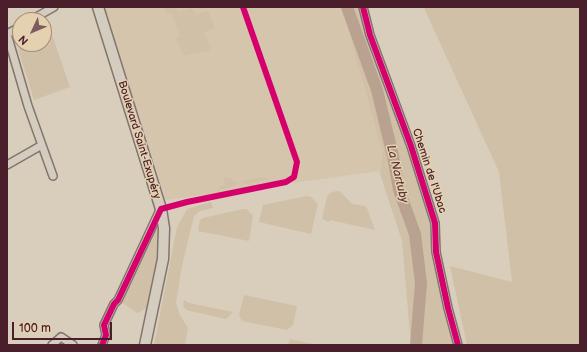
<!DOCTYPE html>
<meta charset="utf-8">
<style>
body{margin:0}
#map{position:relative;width:587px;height:352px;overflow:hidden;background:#d8cebb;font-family:"Balsamiq Sans",sans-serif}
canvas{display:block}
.frame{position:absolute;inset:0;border:8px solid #4a1f2b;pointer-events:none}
.north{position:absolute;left:12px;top:12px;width:40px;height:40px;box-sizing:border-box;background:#e4d1af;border:1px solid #a68a7a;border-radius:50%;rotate:226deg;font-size:11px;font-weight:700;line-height:16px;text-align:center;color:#4a1f2b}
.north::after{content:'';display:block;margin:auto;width:14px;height:18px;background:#7c5c5d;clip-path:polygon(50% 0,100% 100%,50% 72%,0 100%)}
.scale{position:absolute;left:12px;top:322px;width:100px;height:18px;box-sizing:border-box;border:2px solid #4a1f2b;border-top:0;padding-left:5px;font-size:12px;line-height:14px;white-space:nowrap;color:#4a1f2b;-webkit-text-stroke:3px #e4d1af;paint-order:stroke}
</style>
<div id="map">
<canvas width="587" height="352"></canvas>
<div class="frame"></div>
<div class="north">N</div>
<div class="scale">100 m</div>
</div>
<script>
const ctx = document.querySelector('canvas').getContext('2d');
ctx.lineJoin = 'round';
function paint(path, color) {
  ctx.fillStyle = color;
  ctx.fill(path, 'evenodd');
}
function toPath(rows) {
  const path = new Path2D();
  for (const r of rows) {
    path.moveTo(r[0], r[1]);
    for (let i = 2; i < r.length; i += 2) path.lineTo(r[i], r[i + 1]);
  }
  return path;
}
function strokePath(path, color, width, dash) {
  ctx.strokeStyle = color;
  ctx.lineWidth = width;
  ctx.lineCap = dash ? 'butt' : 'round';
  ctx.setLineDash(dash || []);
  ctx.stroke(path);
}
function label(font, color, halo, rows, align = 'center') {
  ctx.font = font + ' "Balsamiq Sans",sans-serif';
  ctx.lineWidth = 3;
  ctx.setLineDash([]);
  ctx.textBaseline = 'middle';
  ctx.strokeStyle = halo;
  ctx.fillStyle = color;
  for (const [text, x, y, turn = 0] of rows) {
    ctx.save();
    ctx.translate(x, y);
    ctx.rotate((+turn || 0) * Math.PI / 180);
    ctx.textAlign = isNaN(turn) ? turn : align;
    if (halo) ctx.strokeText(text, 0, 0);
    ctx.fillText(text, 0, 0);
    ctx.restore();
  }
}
paint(toPath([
 [104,7,343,7,365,74,387,170,166,200]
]), '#d5c5ac');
paint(toPath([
 [167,7,176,7,178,12,192,8,196,14,208,11,215,28,204,32,211,50,184,56,176,38,180,37,172,13,164,14,166,12,165,8],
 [342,7,363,7,369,32,432,221,458,345,411,345,402,241,380,174,383,153],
 [421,7,580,7,580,345,467,345,450,266,512,282,499,172,424,8],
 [50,29,70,87,34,100,18,49,34,44,44,44,44,31],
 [223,177,228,177,238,183,235,186,222,189,218,187,225,185],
 [267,177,267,179,246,184,241,181],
 [337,191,341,192,352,204,366,206,375,230,330,220,329,222,322,219,327,196,332,192],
 [307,196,311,197,318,204,311,234,259,222,263,205],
 [211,202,213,208,200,211,194,216,182,266,176,303,180,315,188,328,185,345,154,345,177,227,187,209],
 [243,209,247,209,253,216,249,241,198,231,200,220,203,218],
 [158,229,157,264,147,308,137,313,120,301,152,240,154,231],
 [244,295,297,306,293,325,287,330,242,321,239,315],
 [184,300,189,303,233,312,226,319,186,310,183,306],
 [290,339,318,345,319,345,288,345]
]), '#d1c0a8');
strokePath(toPath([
 [347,7,377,90,393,156,399,190,415,234,421,283,416,345]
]), '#b9a290', 12);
const minor = toPath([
 [363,7,370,35,411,146,435,223,436,252,448,308,458,345],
 [31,20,54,7],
 [7,34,28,106,53,176],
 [7,34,20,27],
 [7,165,42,145],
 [52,345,61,337,73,345],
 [102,345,106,335,104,325,114,304,118,300,160,210]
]);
const secondary = toPath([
 [98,7,161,209,164,228,163,259,145,345]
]);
strokePath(minor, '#82756f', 10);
strokePath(secondary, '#82756f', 13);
strokePath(minor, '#d4ccbf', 7);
strokePath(secondary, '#d4ccbf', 10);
strokePath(toPath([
 [363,7,370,35,411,146,435,223,436,252,448,308,458,345],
 [102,345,106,335,104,325,114,304,118,300,161,209,187,202,286,182,294,177,297,162,243,7]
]), '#d6006c', 6);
label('11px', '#4a1f2b', '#e4d1af', [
 ["Boulevard Saint-Exupéry",139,140,73],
 ["Chemin de l'Ubac",429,171,72]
]);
label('italic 12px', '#5e353c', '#e4d1af', [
 ["La Nartuby",397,174,76]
]);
</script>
